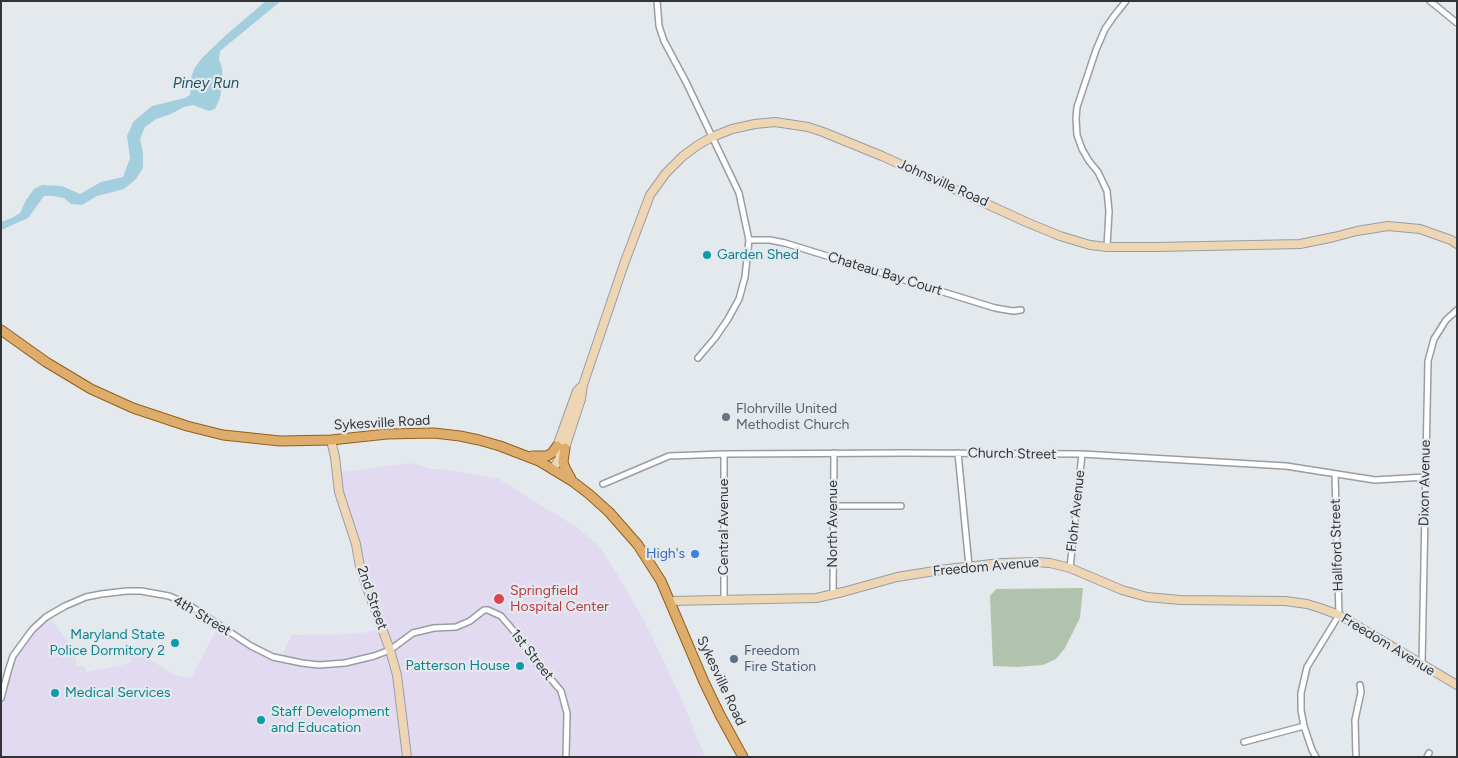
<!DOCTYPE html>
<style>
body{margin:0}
#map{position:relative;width:1458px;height:758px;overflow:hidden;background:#e4e9ee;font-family:Figtree,sans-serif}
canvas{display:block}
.frame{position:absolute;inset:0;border:2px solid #323436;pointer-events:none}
</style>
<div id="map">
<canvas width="1458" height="758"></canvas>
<div class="frame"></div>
</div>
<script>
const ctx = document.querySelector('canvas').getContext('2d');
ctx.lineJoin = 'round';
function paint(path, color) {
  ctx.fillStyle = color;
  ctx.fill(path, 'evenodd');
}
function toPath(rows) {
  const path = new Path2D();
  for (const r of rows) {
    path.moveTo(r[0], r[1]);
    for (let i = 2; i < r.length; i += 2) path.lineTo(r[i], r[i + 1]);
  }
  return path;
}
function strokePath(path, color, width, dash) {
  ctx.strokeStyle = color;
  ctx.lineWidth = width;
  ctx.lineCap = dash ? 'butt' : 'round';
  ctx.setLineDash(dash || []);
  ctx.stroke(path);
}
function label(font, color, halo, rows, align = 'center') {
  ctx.font = font + ' Figtree,sans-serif';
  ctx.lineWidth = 4.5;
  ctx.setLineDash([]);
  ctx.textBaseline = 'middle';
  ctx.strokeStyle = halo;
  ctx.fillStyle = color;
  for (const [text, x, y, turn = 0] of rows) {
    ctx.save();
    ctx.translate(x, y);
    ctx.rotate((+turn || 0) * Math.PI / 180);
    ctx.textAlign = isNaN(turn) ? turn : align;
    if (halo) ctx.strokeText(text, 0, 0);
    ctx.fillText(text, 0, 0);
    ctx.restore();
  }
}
paint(toPath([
 [410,463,432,469,443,469,499,479,576,527,598,545,614,569,644,620,679,693,705,757,1,757,1,681,5,667,13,648,24,634,33,622,48,611,53,617,53,622,74,649,76,656,76,665,85,667,87,672,131,663,130,657,138,655,145,656,172,674,191,678,221,621,250,640,269,650,283,655,291,635,355,634,379,630,332,473]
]), '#e2daf0');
paint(toPath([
 [1083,588,1080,618,1065,648,1056,659,1043,665,1017,667,993,666,990,596,996,589]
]), '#b1c3ac');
paint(toPath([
 [266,1,281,1,220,51,219,59,222,68,223,80,220,98,215,109,209,111,193,105,184,107,171,114,156,119,145,127,140,139,143,153,143,168,136,179,124,189,97,196,82,205,71,204,64,198,53,196,44,196,28,218,1,230,1,222,12,218,20,213,26,200,34,189,42,185,62,186,80,194,101,182,123,177,130,158,127,136,133,122,152,106,185,98,190,95,191,78,194,69,202,58,226,35]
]), '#a3cedd');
const street = toPath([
 [657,1,659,26,664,41,686,82,739,193,749,240,745,277,739,299,728,319,715,338,698,358],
 [1430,1,1457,23],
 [749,240,770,240,785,243,995,308,1013,311,1021,310],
 [1107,247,1109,211,1107,191,1098,172,1089,161,1082,149,1077,135,1076,118,1077,107,1096,50,1105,29,1114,16,1126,1],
 [958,453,969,566],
 [724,454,724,600],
 [603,484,669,456,724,454,906,453,1082,454,1286,466,1375,480,1425,477],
 [833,506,901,506],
 [1070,568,1082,454],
 [833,595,834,453],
 [1422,664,1428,361,1434,339,1446,320,1457,310],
 [1,698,9,668,13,656,32,630,46,617,65,606,86,597,101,594,127,591,141,591,169,596,186,603,251,646,273,657,302,663,319,665,345,663,374,656,390,650,413,633,434,628,456,627,470,621,484,610,488,610,501,616,518,636,537,664,545,672,561,691,567,713,566,757],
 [1244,742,1304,726],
 [1316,757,1312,750,1304,726,1301,710,1301,693,1307,667,1339,615,1335,474],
 [1356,757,1355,720,1361,692,1360,685],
 [1427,757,1429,753]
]);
const secondary = toPath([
 [331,440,335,457,339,492,356,544,360,567,367,588,390,650,397,675,407,757],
 [555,452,577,391,583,385],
 [553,470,565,448,581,399,583,385,624,264,650,195,666,173,683,156,698,145,712,137,732,129,755,124,775,122,808,127,823,132,882,156,1026,222,1060,236,1090,245,1107,247,1157,247,1300,244,1334,237,1357,231,1388,226,1420,229,1451,240,1457,244],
 [670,601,816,598,843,592,897,577,947,569,1001,563,1036,562,1050,563,1070,568,1122,590,1147,597,1180,600,1285,601,1307,604,1320,608,1339,615,1457,685]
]);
const primary = toPath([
 [1,330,46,362,91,389,133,408,187,426,223,435,280,441,331,440,387,434,434,433,460,436,479,440,500,446,539,461,572,481,589,494,609,512,638,545,661,581,704,682,720,715,743,757],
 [565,448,563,462,565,468,571,479],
 [532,456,547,456,552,453,557,446]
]);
strokePath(street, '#999da1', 8);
strokePath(secondary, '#999da1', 10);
strokePath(primary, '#945f18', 11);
strokePath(street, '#fff', 5);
strokePath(secondary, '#eed6b5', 8);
strokePath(primary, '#dead6b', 9);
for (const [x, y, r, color] of [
 [707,255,5,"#0f9aa8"],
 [726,417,5,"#6b7280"],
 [695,554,5,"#3f7fe0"],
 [499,599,6,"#e0444e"],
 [175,643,5,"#0f9aa8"],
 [734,659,5,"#5c6f8a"],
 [520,666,5,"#0f9aa8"],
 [55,693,5,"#0f9aa8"],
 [261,720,5,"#0f9aa8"]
]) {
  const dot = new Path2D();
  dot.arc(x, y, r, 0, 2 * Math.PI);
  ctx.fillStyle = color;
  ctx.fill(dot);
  strokePath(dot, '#e4e9ee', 2);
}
label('14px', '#323436', '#e4e9ee', [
 ["Johnsville Road",943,183,24],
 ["Chateau Bay Court",885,274,17],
 ["Sykesville Road",382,423,-3],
 ["Church Street",1012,454,1],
 ["Dixon Avenue",1425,483,-89],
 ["Flohr Avenue",1076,511,-84],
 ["North Avenue",833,524,-90],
 ["Central Avenue",724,527,-90],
 ["Hallford Street",1337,545,-92],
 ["Freedom Avenue",986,567,-5],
 ["2nd Street",372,598,71],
 ["4th Street",202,616,31],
 ["Freedom Avenue",1388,645,31],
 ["1st Street",532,655,52],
 ["Sykesville Road",721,681,65]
]);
label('14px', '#0d838f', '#e4e9ee', [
 ["Garden Shed",717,255],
 ["Maryland State",165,635,"right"],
 ["Police Dormitory 2",165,651,"right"],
 ["Patterson House",510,666,"right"],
 ["Medical Services",65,693],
 ["Staff Development",271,712],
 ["and Education",271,728]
], 'left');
label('14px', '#5b616d', '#e4e9ee', [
 ["Flohrville United",736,409],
 ["Methodist Church",736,425]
], 'left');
label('14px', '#366cbe', '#e4e9ee', [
 ["High's",685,554]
], 'right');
label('14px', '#be3a42', '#e4e9ee', [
 ["Springfield",510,591],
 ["Hospital Center",510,607]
], 'left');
label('14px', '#4e5e75', '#e4e9ee', [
 ["Freedom",744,651],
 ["Fire Station",744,667]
], 'left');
label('italic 15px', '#1c5465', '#e4e9ee', [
 ["Piney Run",206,84]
]);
</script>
